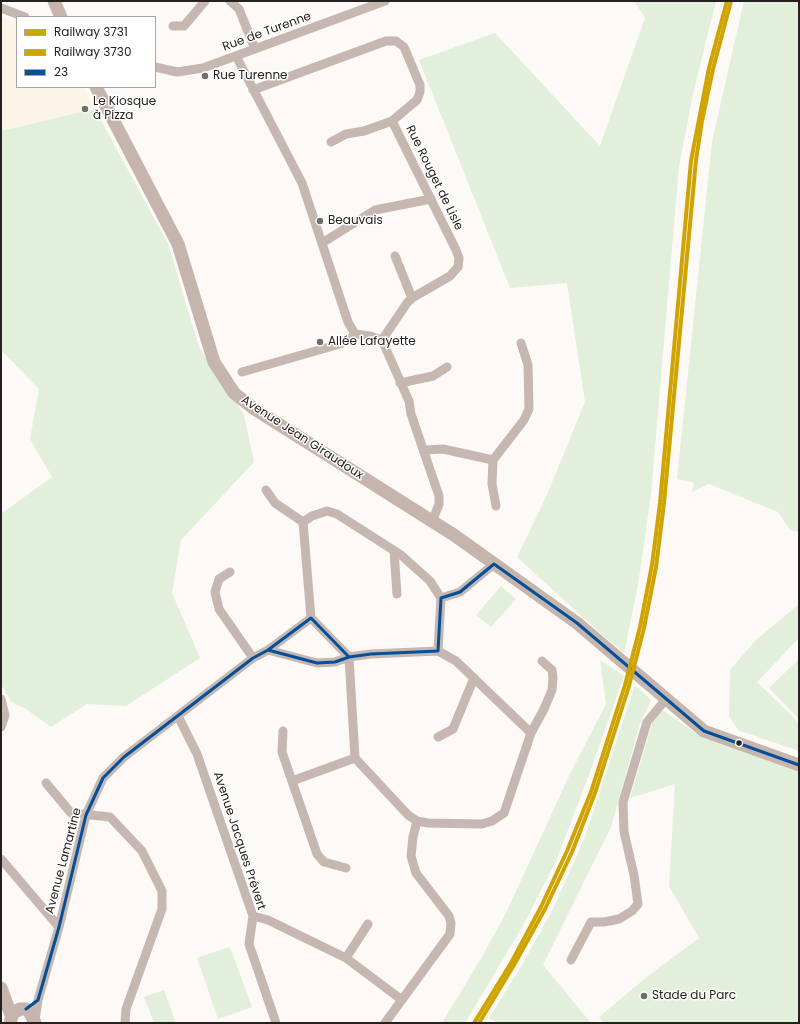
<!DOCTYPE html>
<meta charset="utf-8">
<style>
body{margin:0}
#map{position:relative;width:800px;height:1024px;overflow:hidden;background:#fcf9f7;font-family:Poppins,sans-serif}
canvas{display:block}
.frame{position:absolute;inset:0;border:2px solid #24211f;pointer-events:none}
.legend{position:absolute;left:16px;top:16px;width:140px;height:72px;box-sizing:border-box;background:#fff;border:1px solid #a7a6a5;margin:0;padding:5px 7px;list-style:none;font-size:12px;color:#24211f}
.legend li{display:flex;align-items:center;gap:8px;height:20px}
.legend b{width:20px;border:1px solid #a7a6a5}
</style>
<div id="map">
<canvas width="800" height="1024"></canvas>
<div class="frame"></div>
<ul class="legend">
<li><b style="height:5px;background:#cfa402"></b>Railway 3731</li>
<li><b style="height:5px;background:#cfa402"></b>Railway 3730</li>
<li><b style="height:5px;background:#034f9a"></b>23</li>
</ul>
</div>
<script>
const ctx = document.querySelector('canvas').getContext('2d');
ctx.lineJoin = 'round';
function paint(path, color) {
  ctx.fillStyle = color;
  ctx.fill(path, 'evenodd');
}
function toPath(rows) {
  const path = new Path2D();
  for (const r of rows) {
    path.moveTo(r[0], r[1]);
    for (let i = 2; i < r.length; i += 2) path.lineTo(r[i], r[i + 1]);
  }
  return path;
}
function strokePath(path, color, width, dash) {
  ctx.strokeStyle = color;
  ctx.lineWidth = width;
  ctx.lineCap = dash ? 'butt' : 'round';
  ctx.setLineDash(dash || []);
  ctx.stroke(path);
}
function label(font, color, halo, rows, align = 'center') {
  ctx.font = font + ' Poppins,sans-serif';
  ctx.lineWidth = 3;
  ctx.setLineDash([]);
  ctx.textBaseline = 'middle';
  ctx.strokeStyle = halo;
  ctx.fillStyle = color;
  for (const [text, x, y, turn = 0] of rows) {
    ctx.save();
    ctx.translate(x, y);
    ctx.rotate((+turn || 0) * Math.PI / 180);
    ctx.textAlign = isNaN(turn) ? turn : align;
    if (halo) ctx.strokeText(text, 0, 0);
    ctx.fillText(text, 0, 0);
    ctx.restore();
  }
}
paint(toPath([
 [1,17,17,21,17,87,84,87,95,109,1,131]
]), '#fbf4e7');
paint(toPath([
 [634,1,716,1,693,94,679,166,651,494,638,585,624,653,599,632,517,557,546,497,585,402,567,283,510,288,419,60,495,33,600,146,645,18],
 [744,1,799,1,799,532,790,530,778,512,709,484,692,492,694,483,677,479,712,142],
 [95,109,168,244,199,347,244,415,254,462,181,540,172,593,200,658,126,706,87,704,51,727,26,709,11,702,1,684,1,514,52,477,30,439,39,389,1,350,1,131],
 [501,586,516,599,491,627,476,615],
 [799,604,799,638,757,682,799,723,799,751,738,730,729,716,730,670,756,640],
 [799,659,799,719,769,688],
 [600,660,624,676,589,775,556,861,521,929,465,1023,442,1023,482,957,506,913,570,774,606,704],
 [635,685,651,700,640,724,611,827,543,965,591,1023,497,1023,489,1018,522,965,553,909,585,837],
 [662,710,697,734,799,769,799,1023,604,1023,599,1017,648,976,699,938,669,886,675,784,630,798,653,720],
 [230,947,252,1007,218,1019,197,958],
 [164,990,176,1023,154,1023,144,997]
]), '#e2efdb');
strokePath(toPath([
 [230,1,239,9,255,49],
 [1,8,25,17],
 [173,26,184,26,205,1],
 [236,56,302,183,348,322,355,334],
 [155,67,177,72,203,68,385,1],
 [253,90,386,41,396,41,404,47,420,85,420,92,417,100,392,121,456,250,459,258,458,267,450,276,412,298,407,303,382,340],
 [331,142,346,134,364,131,392,121],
 [322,243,375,210,431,199],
 [395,256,412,298],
 [355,334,370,336,382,340,409,401,411,414,439,496,439,504,432,522],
 [242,372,340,344,349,340,355,334],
 [400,383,433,376,447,367],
 [424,450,443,449,493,460],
 [266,490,275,503,303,522,311,618],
 [496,506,492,484,493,460,524,420,529,409,528,365,521,343],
 [303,522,312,516,327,511,337,514,401,555,430,581,441,598],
 [394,551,397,594],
 [230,572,219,579,215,592,219,609,253,658],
 [268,650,317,663,335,662,349,657,371,654,438,651,441,598,460,592,494,564],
 [1,699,5,715,1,727],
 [178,716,197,754,253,916,249,944,276,1023],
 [283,731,282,752,317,854,324,862,346,868],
 [531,733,544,709,552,690,553,678,552,670,542,661],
 [438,737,453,729,474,678],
 [355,758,408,815,417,821,428,823,482,824,492,821,504,813,531,733,456,661,438,651],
 [292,781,355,758],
 [46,783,71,813,110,817,142,851,162,891,162,909,126,1009,125,1023],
 [1,859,59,927],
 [253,916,268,920,346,958,402,1000],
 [346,958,368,924],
 [571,960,591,922,604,922,619,919,632,911,638,904,634,875,624,832,623,802,647,722,666,699],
 [35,1020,38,1000,59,927,86,815,103,778,124,757,253,658,268,650,311,618,349,657,355,758],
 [385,1023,450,934,451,923,449,916,416,873,413,863,411,856,413,837,417,821]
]), '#c6b7b0', 9);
strokePath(toPath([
 [54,1,61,17],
 [96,87,178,244,214,362,234,393,253,408,454,535,577,623,704,731,799,765],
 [1,988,11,1015],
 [10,1023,13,1013,20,1009,26,1009,30,1013,35,1023]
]), '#c5b5ad', 13);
strokePath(toPath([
 [494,564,577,623,704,731,799,765],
 [255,657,268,650,311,618,349,657],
 [26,1009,38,1000,59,927,86,815,103,778,124,757,253,658,268,650,317,663,335,662,349,657,371,654,438,651,441,598,460,592,494,564]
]), '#034f9a', 3);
strokePath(toPath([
 [479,1023,514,965,545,909,572,852,595,793,629,686,644,628,656,567,664,503,696,160,702,121,713,69,731,1]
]), '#cfa402', 4);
strokePath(toPath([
 [474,1023,511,963,541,907,567,851,591,792,625,685,640,627,652,565,660,503,691,161,709,68,727,1]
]), '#cfa402', 4);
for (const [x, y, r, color] of [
 [205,76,4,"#706d6b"],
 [85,109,4,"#706d6b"],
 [320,221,4,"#706d6b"],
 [320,342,4,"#706d6b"],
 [739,743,3.5,"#24211f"],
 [644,996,4,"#706d6b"]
]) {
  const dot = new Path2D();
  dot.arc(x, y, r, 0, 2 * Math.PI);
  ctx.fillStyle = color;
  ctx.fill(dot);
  strokePath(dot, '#fff', 1.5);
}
label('12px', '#24211f', '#fff', [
 ["Rue de Turenne",267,32,-20],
 ["Rue Rouget de Lisle",434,178,64],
 ["Avenue Jean Giraudoux",302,438,33],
 ["Avenue Jacques Prévert",239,841,72],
 ["Avenue Lamartine",64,861,-75]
]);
label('12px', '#24211f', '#fff', [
 ["Rue Turenne",213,76],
 ["Le Kiosque",93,102],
 ["à Pizza",93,116],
 ["Beauvais",328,221],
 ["Allée Lafayette",328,342],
 ["Stade du Parc",652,996]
], 'left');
</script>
